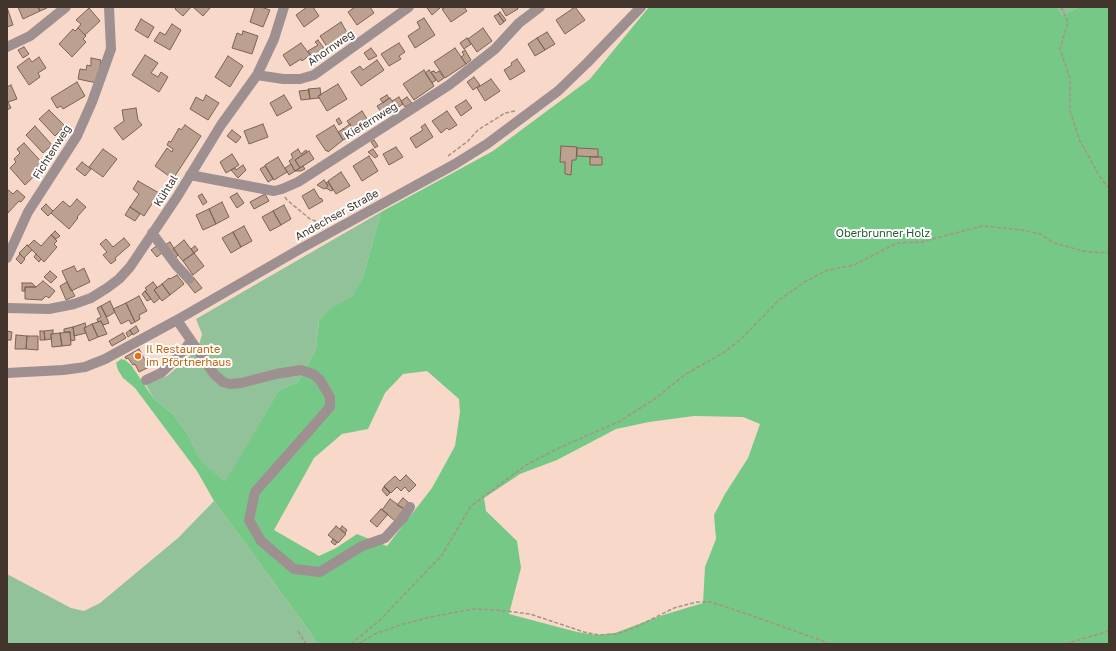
<!DOCTYPE html>
<meta charset="utf-8">
<style>
body{margin:0}
#map{position:relative;width:1116px;height:651px;overflow:hidden;background:#f8d9c9;font-family:"Golos Text",sans-serif}
canvas{display:block}
.frame{position:absolute;inset:0;border:8px solid #40342d;pointer-events:none}
</style>
<div id="map">
<canvas width="1116" height="651"></canvas>
<div class="frame"></div>
</div>
<script>
const ctx = document.querySelector('canvas').getContext('2d');
ctx.lineJoin = 'round';
function paint(path, color) {
  ctx.fillStyle = color;
  ctx.fill(path, 'evenodd');
}
function toPath(rows) {
  const path = new Path2D();
  for (const r of rows) {
    path.moveTo(r[0], r[1]);
    for (let i = 2; i < r.length; i += 2) path.lineTo(r[i], r[i + 1]);
  }
  return path;
}
function strokePath(path, color, width, dash) {
  ctx.strokeStyle = color;
  ctx.lineWidth = width;
  ctx.lineCap = dash ? 'butt' : 'round';
  ctx.setLineDash(dash || []);
  ctx.stroke(path);
}
function label(font, color, halo, rows, align = 'center') {
  ctx.font = font + ' "Golos Text",sans-serif';
  ctx.lineWidth = 4;
  ctx.setLineDash([]);
  ctx.textBaseline = 'middle';
  ctx.strokeStyle = halo;
  ctx.fillStyle = color;
  for (const [text, x, y, turn = 0] of rows) {
    ctx.save();
    ctx.translate(x, y);
    ctx.rotate((+turn || 0) * Math.PI / 180);
    ctx.textAlign = isNaN(turn) ? turn : align;
    if (halo) ctx.strokeText(text, 0, 0);
    ctx.fillText(text, 0, 0);
    ctx.restore();
  }
}
paint(toPath([
 [1058,7,1080,7,1062,15],
 [381,212,363,277,353,297,328,310,319,320,316,349,298,382,279,390,225,483,206,467,199,457,187,433,173,414,154,399,146,385,167,376,189,357,199,345,202,334,196,319],
 [214,501,310,632,317,644,7,644,7,574,71,608,84,611,100,603,178,538]
]), '#91c299');
paint(toPath([
 [649,7,1058,7,1062,15,1080,7,1109,7,1109,644,317,644,310,632,214,501,197,471,135,388,123,378,118,370,116,363,121,359,125,360,131,365,154,399,173,414,187,433,199,457,206,466,225,482,279,390,298,382,316,349,319,320,328,310,353,296,363,277,381,212,493,151,590,79],
 [427,371,459,399,460,412,455,446,432,488,387,546,357,534,336,548,319,556,274,530,314,458,342,434,368,429,385,393,403,374],
 [694,416,743,417,760,424,748,458,725,494,714,515,716,539,705,567,703,603,660,616,615,633,597,635,577,632,509,614,521,568,517,541,486,511,484,498,520,474,557,460,616,429,649,422]
]), '#75c886');
const building = toPath([
 [7,7,13,25,7,27,7,7],
 [18,7,38,7,40,11,23,19,18,7],
 [38,7,46,7,47,8,40,11,38,7],
 [176,7,191,7,183,16,175,9,176,7],
 [193,7,208,7,210,8,203,16,193,7],
 [255,7,261,7,270,10,263,27,250,22,255,7],
 [307,7,313,7,319,16,304,27,296,15,307,7],
 [355,7,370,7,374,13,357,25,348,12,355,7],
 [428,7,439,7,440,8,432,15,427,8,428,7],
 [446,7,464,7,467,11,451,22,442,9,446,7],
 [501,7,517,7,518,9,506,16,501,7],
 [575,7,585,20,565,34,556,20,575,7],
 [89,8,100,21,85,35,78,28,81,24,76,20,89,8],
 [500,12,506,20,504,22,498,14,500,12],
 [498,14,504,22,500,25,494,16,498,14],
 [424,18,435,35,415,48,408,36,420,28,417,22,424,18],
 [141,19,154,27,148,38,135,30,141,19],
 [341,22,349,36,329,50,320,36,341,22],
 [172,24,181,30,170,50,154,41,160,32,165,35,172,24],
 [78,28,86,36,83,39,86,42,72,57,59,44,73,29,75,31,78,28],
 [483,28,492,41,477,52,468,39,483,28],
 [243,31,258,36,252,54,232,48,237,33,242,35,243,31],
 [547,32,555,44,545,50,537,38,547,32],
 [467,38,471,44,464,49,460,43,467,38],
 [537,38,545,50,535,56,528,44,537,38],
 [318,40,326,51,314,59,308,51,318,45,315,42,318,40],
 [301,43,310,55,302,61,301,59,290,66,283,55,301,43],
 [399,43,405,52,399,56,401,59,389,66,381,54,399,43],
 [24,47,29,54,23,58,18,50,24,47],
 [371,48,377,56,369,60,364,53,371,48],
 [455,48,466,64,445,78,434,62,455,48],
 [465,50,471,60,466,64,461,57,464,55,462,52,465,50],
 [145,55,158,63,151,73,158,77,161,72,168,77,159,92,132,75,145,55],
 [228,56,243,66,230,87,215,77,228,56],
 [39,57,46,68,38,73,40,77,29,85,17,67,29,58,32,62,39,57],
 [91,58,101,60,97,83,78,79,80,69,86,70,87,65,91,66,91,58],
 [517,59,525,71,510,80,504,70,512,65,511,63,517,59],
 [377,60,384,70,361,86,351,72,360,66,363,70,377,60],
 [424,70,434,86,414,100,403,84,424,70],
 [429,70,436,80,432,83,425,73,429,70],
 [434,71,436,73,439,71,444,78,438,82,431,72,434,71],
 [474,77,480,85,473,90,467,82,474,77],
 [491,79,500,91,485,101,477,88,491,79],
 [77,82,85,96,63,109,61,106,57,108,51,98,77,82],
 [338,84,347,99,327,111,318,96,338,84],
 [11,85,17,99,8,102,11,108,7,110,7,87,11,85],
 [320,88,321,95,318,96,319,98,310,99,308,89,320,88],
 [309,90,310,99,301,100,299,91,309,90],
 [206,95,219,103,208,120,190,109,196,97,203,101,206,95],
 [284,95,292,108,277,116,270,103,284,95],
 [387,95,389,98,383,103,380,99,387,95],
 [399,97,403,104,397,108,392,101,399,97],
 [407,97,412,103,405,107,401,101,407,97],
 [390,98,397,108,384,117,377,106,390,98],
 [466,100,472,108,461,116,455,107,466,100],
 [136,108,138,120,142,125,123,140,114,128,124,121,122,110,136,108],
 [49,110,65,126,55,136,39,119,49,110],
 [362,111,371,125,356,134,347,121,362,111],
 [447,111,457,125,449,130,447,128,441,133,432,121,447,111],
 [339,118,342,123,339,125,336,120,339,118],
 [263,124,268,137,249,144,244,131,263,124],
 [350,124,355,133,351,136,343,129,350,124],
 [425,124,433,137,416,148,410,138,423,130,421,127,425,124],
 [185,125,201,136,173,179,155,166,167,148,172,152,173,149,167,145,169,141,171,142,179,128,181,130,185,125],
 [334,125,343,140,328,152,327,150,326,151,316,136,334,125],
 [35,126,52,145,43,153,26,135,35,126],
 [343,129,351,136,343,140,338,132,343,129],
 [232,130,241,137,236,143,227,136,232,130],
 [374,140,378,146,375,148,371,142,374,140],
 [24,143,45,166,25,185,10,168,16,162,14,159,20,153,17,149,24,143],
 [561,146,577,147,576,160,572,160,571,175,565,174,565,162,560,162,561,146],
 [396,147,403,157,389,165,383,154,396,147],
 [577,148,598,149,598,157,577,156,577,148],
 [103,149,117,159,103,177,89,167,103,149],
 [298,149,301,154,306,150,307,152,295,160,300,168,295,171,289,161,293,158,291,154,298,149],
 [373,149,378,156,375,158,368,152,373,149],
 [309,151,314,159,300,168,295,160,309,151],
 [232,154,239,165,226,173,220,162,232,154],
 [369,156,378,171,362,181,353,166,369,156],
 [278,157,287,172,274,180,265,165,278,157],
 [590,157,602,157,602,165,590,165,590,157],
 [82,162,91,169,85,176,76,169,82,162],
 [291,164,295,171,289,175,285,168,291,164],
 [243,165,246,170,238,178,231,170,235,168,236,170,243,165],
 [265,166,273,179,268,182,260,169,265,166],
 [303,166,305,169,301,171,295,171,303,166],
 [341,172,350,186,336,194,328,181,341,172],
 [324,180,328,186,326,188,324,189,317,185,324,180],
 [138,181,159,193,144,216,130,207,139,194,133,189,138,181],
 [328,182,333,190,331,191,326,188,328,186,326,183,328,182],
 [7,189,13,194,17,190,25,197,21,202,19,201,7,214,7,189],
 [314,189,320,199,321,198,323,201,309,209,302,196,314,189],
 [237,193,244,203,237,208,230,197,237,193],
 [202,194,207,202,203,205,198,196,202,194],
 [265,194,269,201,254,209,250,202,265,194],
 [77,199,86,207,77,217,78,218,69,229,51,213,63,201,70,207,77,199],
 [222,202,229,217,216,224,209,209,222,202],
 [46,204,53,211,48,216,41,209,46,204],
 [284,205,291,219,281,225,273,211,284,205],
 [130,207,140,214,135,221,125,215,130,207],
 [209,209,216,224,203,230,196,215,209,209],
 [273,211,281,225,270,231,262,217,273,211],
 [244,226,252,241,241,247,233,232,244,226],
 [55,231,60,236,56,239,51,235,55,231],
 [233,232,241,247,231,253,222,238,233,232],
 [51,235,57,241,54,244,57,247,44,262,28,246,34,240,41,246,51,235],
 [124,238,130,245,115,258,116,260,111,264,103,255,107,252,100,244,106,239,113,247,124,238],
 [184,240,194,253,183,261,173,249,184,240],
 [170,242,178,255,175,258,165,245,170,242],
 [27,245,32,250,24,258,19,253,27,245],
 [158,245,163,252,157,257,151,250,158,245],
 [195,246,198,250,194,253,191,249,195,246],
 [194,253,204,266,193,275,183,261,194,253],
 [20,254,25,259,21,264,16,259,20,254],
 [36,254,41,259,39,262,34,257,36,254],
 [74,266,77,272,84,268,90,282,71,291,62,271,74,266],
 [50,271,57,277,51,283,44,277,50,271],
 [177,275,184,284,170,295,162,284,169,278,170,279,177,275],
 [194,278,202,288,195,293,187,283,194,278],
 [43,281,55,291,49,298,46,296,42,300,25,299,25,287,36,287,43,281],
 [67,282,75,296,66,300,60,286,67,282],
 [153,282,157,287,154,290,160,298,154,303,145,291,147,290,145,288,153,282],
 [22,283,32,283,36,287,25,287,25,291,22,291,22,283],
 [162,284,170,295,162,301,154,290,162,284],
 [145,291,151,299,147,301,142,294,145,291],
 [139,296,147,311,139,315,140,319,135,322,126,303,139,296],
 [110,301,115,312,107,317,101,306,110,301],
 [126,303,135,322,131,324,129,320,121,324,113,309,126,303],
 [101,306,109,323,103,325,101,321,98,322,97,319,101,317,97,308,101,306],
 [101,321,107,334,98,337,92,324,101,321],
 [85,323,86,327,84,328,86,333,74,336,73,327,85,323],
 [92,324,98,337,89,341,84,328,92,324],
 [136,326,139,331,133,335,130,330,136,326],
 [73,327,75,340,71,341,70,332,64,332,64,329,73,327],
 [53,330,53,333,51,334,51,339,45,340,44,331,53,330],
 [130,330,132,334,128,337,126,333,130,330],
 [7,331,12,332,11,340,7,340,7,331],
 [40,331,44,331,45,340,40,340,40,331],
 [70,332,71,345,62,346,60,333,70,332],
 [60,333,62,346,52,347,51,334,60,333],
 [123,333,126,338,112,346,109,341,123,333],
 [16,335,27,336,26,349,15,349,16,335],
 [27,336,38,336,38,350,26,349,27,336],
 [139,349,149,367,139,372,135,364,133,365,128,358,126,359,125,357,139,349],
 [406,475,416,485,409,492,405,487,401,491,397,487,391,493,384,486,395,476,400,481,406,475],
 [384,487,390,493,387,496,382,490,384,487],
 [403,498,409,503,404,509,397,505,403,498],
 [390,499,404,509,395,521,382,510,390,499],
 [381,509,388,514,377,527,370,521,381,509],
 [336,526,346,534,338,543,328,535,336,526],
 [342,526,347,530,345,533,340,529,342,526],
 [333,539,337,542,335,545,331,542,333,539]
]);
paint(building, '#bda190');
strokePath(building, '#7c6353', 1);
strokePath(toPath([
 [1061,7,1068,22,1060,49,1070,78,1070,111,1080,141,1102,180,1109,188],
 [448,156,468,141,478,130,505,113,515,111],
 [285,197,287,200,310,219,318,222,328,223],
 [298,631,306,644],
 [351,644,380,620,442,555,471,506,526,465,561,447,620,421,653,400,686,374,726,351,741,339,778,301,806,281,828,270,854,265,897,243,921,242,983,226,1022,230,1040,234,1054,243,1087,252,1109,253],
 [358,644,375,634,403,624,435,616,474,609,498,610,530,614,584,632,599,635,617,634,636,627,674,608,697,602,711,602,753,616,831,644],
 [1065,644,1109,631]
]), '#a89286', 1.5, [4, 2]);
strokePath(toPath([
 [7,47,30,36,66,7],
 [257,75,283,79,300,79,314,75,409,7],
 [190,175,274,191,282,189,298,182,449,85,495,49,519,23,540,7],
 [152,233,176,265,189,279],
 [7,258,28,212,77,136,92,102,111,49,109,7],
 [7,308,49,309,74,304,91,298,107,288,119,279,130,267,177,197,221,125,257,75,274,39,284,7],
 [177,320,214,374,223,382,230,384,241,383,276,374,301,370,313,374,320,380,330,397,330,407,255,492,249,520,261,541,294,569,320,572,362,546,385,538,403,518,410,507],
 [7,373,63,370,85,367,105,359,177,320,300,249,455,164,487,144,558,91,587,63,641,7],
 [146,380,161,373,179,356,191,341]
]), '#9e8f90', 10);
for (const [x, y, r, color] of [
 [138,356,4,"#e8710a"]
]) {
  const dot = new Path2D();
  dot.arc(x, y, r, 0, 2 * Math.PI);
  ctx.fillStyle = color;
  ctx.fill(dot);
  strokePath(dot, '#fff', 1.5);
}
label('11px', '#40342d', '#fff', [
 ["Ahornweg",331,48,-35],
 ["Kiefernweg",371,121,-32],
 ["Fichtenweg",52,152,-58],
 ["Kühtal",166,191,-58],
 ["Andechser Straße",337,215,-29]
]);
label('11px', '#235c31', '#fff', [
 ["Oberbrunner Holz",883,234]
]);
label('11px', '#c56008', '#fff', [
 ["Il Restaurante",146,350],
 ["im Pförtnerhaus",146,363]
], 'left');
</script>
